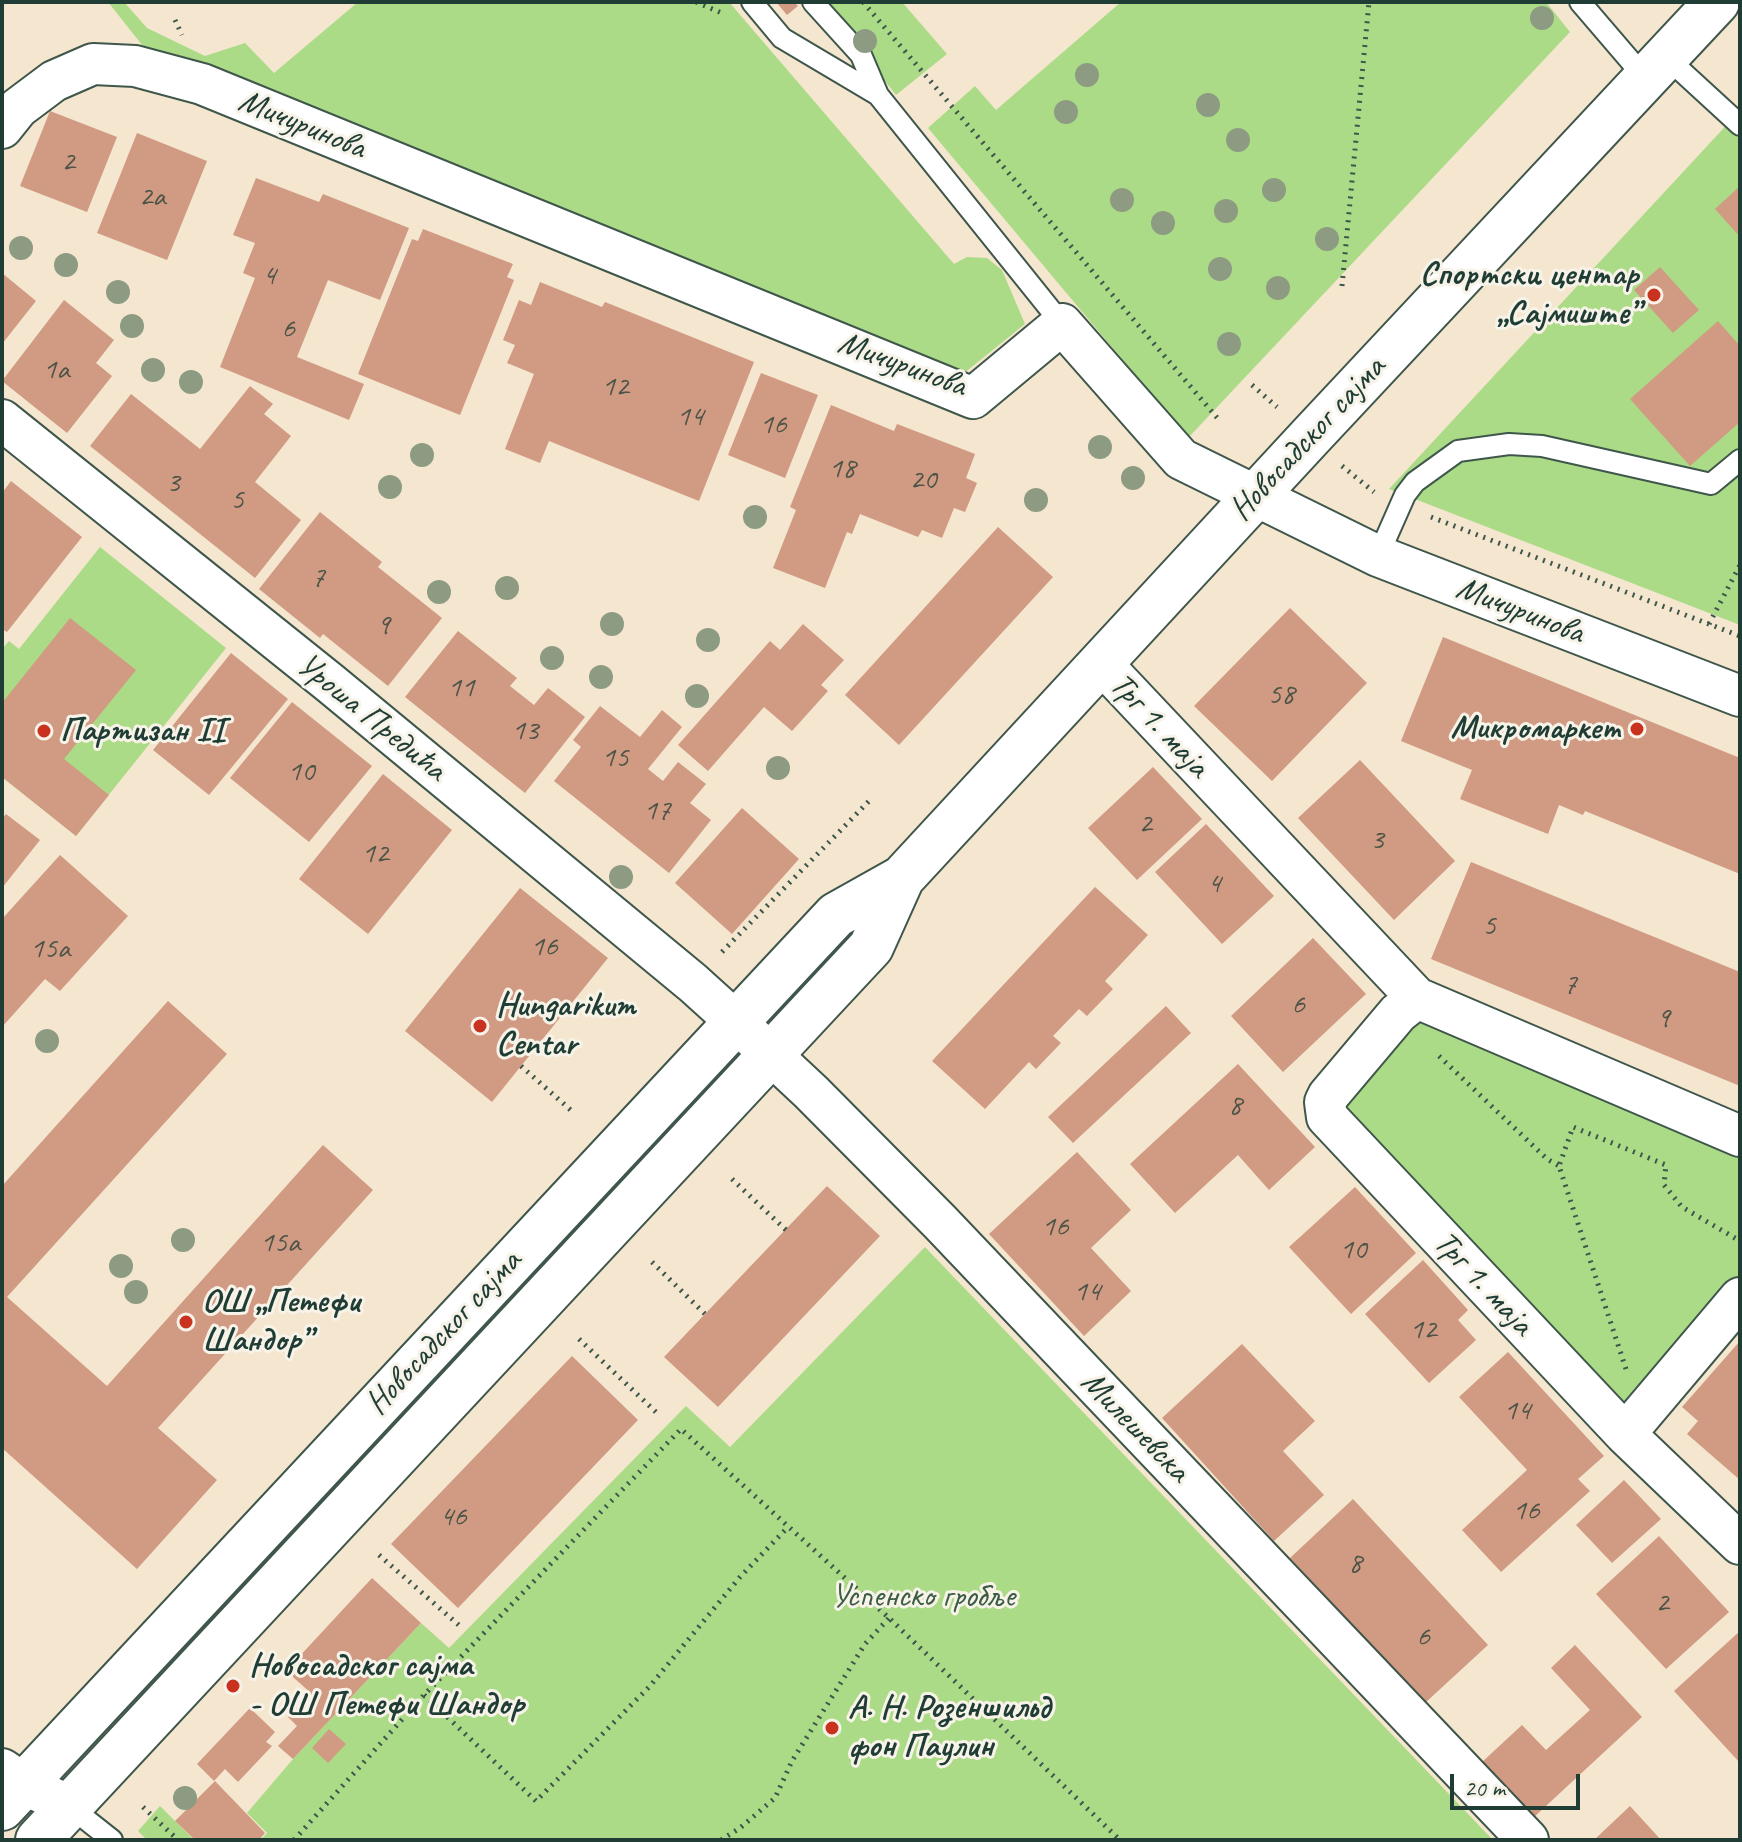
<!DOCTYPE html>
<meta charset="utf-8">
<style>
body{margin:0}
#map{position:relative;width:1742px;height:1842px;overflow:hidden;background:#f4e6cf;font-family:Caveat,sans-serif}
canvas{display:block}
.frame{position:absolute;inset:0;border:4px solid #1f3d34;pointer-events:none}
.scale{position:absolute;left:1450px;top:1774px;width:130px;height:36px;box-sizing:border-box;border:4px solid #1f3d34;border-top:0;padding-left:10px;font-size:24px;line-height:28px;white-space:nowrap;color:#1f3d34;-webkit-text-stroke:6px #f7f3e8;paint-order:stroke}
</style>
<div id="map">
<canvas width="1742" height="1842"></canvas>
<div class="frame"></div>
<div class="scale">20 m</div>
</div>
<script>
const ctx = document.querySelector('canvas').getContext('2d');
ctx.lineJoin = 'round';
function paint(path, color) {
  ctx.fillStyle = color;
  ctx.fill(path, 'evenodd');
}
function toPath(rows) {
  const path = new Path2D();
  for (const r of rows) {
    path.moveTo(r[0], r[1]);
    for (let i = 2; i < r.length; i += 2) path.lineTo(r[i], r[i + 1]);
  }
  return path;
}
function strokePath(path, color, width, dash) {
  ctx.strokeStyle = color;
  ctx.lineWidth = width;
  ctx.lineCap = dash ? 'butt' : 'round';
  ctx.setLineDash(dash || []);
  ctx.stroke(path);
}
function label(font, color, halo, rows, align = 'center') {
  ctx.font = font + ' Caveat,sans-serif';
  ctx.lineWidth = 6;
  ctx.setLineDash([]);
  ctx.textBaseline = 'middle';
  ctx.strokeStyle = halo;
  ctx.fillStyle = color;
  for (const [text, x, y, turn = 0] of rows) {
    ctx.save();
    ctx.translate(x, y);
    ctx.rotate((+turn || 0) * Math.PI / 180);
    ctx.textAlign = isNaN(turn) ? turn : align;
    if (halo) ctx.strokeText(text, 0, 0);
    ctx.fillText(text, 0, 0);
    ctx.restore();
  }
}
paint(toPath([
 [108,2,124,2,147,28,205,56,245,43,274,73,358,2,729,2,954,264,967,257,987,258,1002,270,1025,324,963,374,150,55],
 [822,2,902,2,947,54,896,95],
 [1121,2,1546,2,1570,32,1188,438,928,128,975,86,996,110],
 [1740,111,1740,625,1389,489,1734,117],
 [100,547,226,648,76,836,2,777,2,649,9,641,19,649],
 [1398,1013,1740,1136,1740,1298,1625,1434,1328,1096],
 [925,1247,1493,1840,260,1840,267,1833,247,1813,293,1759,421,1623,449,1648,686,1406,730,1447],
 [160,1806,194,1840,147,1840,138,1831]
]), '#acdb88');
paint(toPath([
 [776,2,794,2,798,6,787,15],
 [50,111,117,137,87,212,20,186],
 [137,133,207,161,167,260,97,233],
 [256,178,319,202,323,194,409,228,380,300,328,280,297,357,364,384,349,420,220,367,255,278,243,273,255,243,233,235],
 [1740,186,1740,237,1715,209],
 [423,229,513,264,507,277,514,280,460,415,358,374,412,239,418,241],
 [1660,267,1699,310,1673,333,1634,290],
 [2,273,36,301,2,344],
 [540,282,602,307,605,302,754,362,699,501,549,441,540,463,505,449,534,374,507,363,515,345,503,340,519,300,531,305],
 [64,300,114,340,96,363,112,376,67,433,2,381],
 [1718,321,1740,346,1740,422,1690,466,1630,399],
 [761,373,818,395,785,478,728,455],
 [250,386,273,404,264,414,291,436,255,482,301,520,255,578,90,446,131,394,200,449],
 [831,405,894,431,897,424,975,454,966,478,977,483,965,512,954,508,942,538,922,530,918,537,860,514,852,534,847,532,825,588,773,568,796,510,790,507],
 [11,481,82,537,7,632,2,629,2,493],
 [320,512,382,562,378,567,442,618,388,686,323,634,320,638,259,589],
 [998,527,1053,577,899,745,845,695],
 [1290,608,1367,683,1272,781,1194,706],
 [70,618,136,670,64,759,109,795,76,836,2,777,2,703],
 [803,624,844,660,821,685,828,691,792,731,764,707,708,771,678,745,770,641,780,650],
 [458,631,517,678,510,686,534,705,548,688,585,717,525,793,405,697],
 [1443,637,1740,758,1740,874,1585,811,1583,815,1559,805,1548,834,1460,799,1472,770,1401,741],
 [231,653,288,699,209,795,153,750],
 [292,702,372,766,309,842,230,778],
 [600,706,640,737,662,710,682,727,648,769,663,781,678,762,706,784,690,803,711,820,669,873,554,781,581,747,573,740],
 [1360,760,1455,861,1394,920,1298,818],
 [1153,767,1202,819,1137,880,1088,828],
 [383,774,452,830,368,934,299,879],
 [742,808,799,859,732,934,675,883],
 [6,814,40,840,2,888,2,819],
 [1206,824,1274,896,1222,944,1155,872],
 [60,855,128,916,60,991,45,979,2,1027,2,919],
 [1471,862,1740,972,1740,1086,1431,959],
 [1095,887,1148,935,1105,981,1113,989,1087,1016,1079,1009,1053,1036,1061,1043,1036,1069,1029,1062,985,1109,932,1061],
 [520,888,608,958,492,1102,405,1031],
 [1313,938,1366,994,1283,1072,1231,1016],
 [168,1001,227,1054,7,1297,107,1386,323,1145,373,1190,158,1428,217,1480,137,1569,2,1448,2,1186],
 [1166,1006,1191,1033,1073,1143,1048,1117],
 [1238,1064,1315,1147,1269,1190,1238,1155,1175,1213,1130,1164],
 [1077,1152,1131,1210,1091,1248,1131,1291,1084,1336,989,1234],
 [827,1186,880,1236,718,1407,664,1357],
 [1355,1187,1416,1253,1351,1314,1289,1247],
 [1423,1260,1468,1310,1458,1320,1476,1340,1429,1383,1365,1314],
 [1740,1341,1740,1480,1687,1434,1698,1421,1682,1407],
 [1242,1344,1315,1421,1283,1451,1324,1495,1274,1541,1162,1418],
 [1508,1352,1604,1456,1578,1479,1590,1491,1501,1572,1462,1530,1527,1470,1459,1397],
 [572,1356,638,1420,458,1608,391,1544],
 [1624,1480,1661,1519,1612,1563,1576,1525],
 [1353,1499,1488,1645,1425,1703,1290,1558],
 [1659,1536,1729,1612,1666,1669,1596,1594],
 [372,1578,421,1623,293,1759,278,1746,297,1726,288,1717,311,1693,286,1671],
 [1740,1631,1740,1763,1674,1691],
 [1575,1645,1642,1717,1533,1818,1481,1763,1522,1725,1546,1750,1590,1710,1551,1668],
 [250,1708,275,1732,266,1742,272,1746,238,1782,225,1769,214,1781,197,1764],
 [329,1729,346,1744,328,1763,312,1748],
 [215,1781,265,1833,259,1840,195,1840,175,1821],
 [1630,1806,1661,1840,1594,1840]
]), '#d19a82');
const service = toPath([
 [752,2,782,38,878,95],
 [813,2,861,55,878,95,1062,324],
 [1580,2,1646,79],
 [1666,57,1740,125],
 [1378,556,1405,495,1415,482,1458,451,1509,444,1542,446,1711,484,1740,460],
 [69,1806,112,1840]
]);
const minor = toPath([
 [2,128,18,108,54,81,93,64,135,66,202,84,973,398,1062,324,1181,459,1378,556,1740,696],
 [2,420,330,683,693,983,735,1021,811,1092,940,1222,1528,1840],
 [1101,663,1417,998,1740,1136],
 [1417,998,1398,1013,1328,1096,1325,1102,1327,1117,1625,1434,1740,1298],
 [1625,1434,1740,1544],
 [2,1769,24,1784,69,1806]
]);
const tertiary = toPath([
 [2,1808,836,915,902,878,1310,437,1717,2],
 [38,1840,871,947,902,878]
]);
strokePath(service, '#3f564b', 24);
strokePath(minor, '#3f564b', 44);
strokePath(tertiary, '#3f564b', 48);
strokePath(toPath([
 [696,2,724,14],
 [863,2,1219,420],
 [175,20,182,35],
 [1342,286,1369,2],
 [1252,385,1277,407],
 [1342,466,1374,492],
 [1431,517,1740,636],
 [1709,624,1740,565],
 [722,952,872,798],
 [1439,1056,1547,1159,1559,1166],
 [521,1066,574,1113],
 [732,1179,786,1230],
 [652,1262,705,1314],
 [579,1339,660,1416],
 [1626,1369,1559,1166,1573,1127,1666,1165,1664,1185,1682,1207,1740,1241],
 [379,1555,461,1627],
 [424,1695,536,1801,650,1686,740,1577,788,1527],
 [143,1807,178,1840],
 [294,1840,424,1695,681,1429,889,1618,1120,1840],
 [721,1840,740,1828,775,1798,792,1761,865,1644,889,1618]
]), '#3f564b', 5, [2, 6]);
strokePath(service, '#fff', 20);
strokePath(minor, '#fff', 40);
strokePath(tertiary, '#fff', 44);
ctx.fillStyle = '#8e9b83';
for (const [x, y] of [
 [1542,18],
 [865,41],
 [1087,75],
 [1208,105],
 [1066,112],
 [1238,140],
 [1274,190],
 [1122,200],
 [1226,211],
 [1163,223],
 [1327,239],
 [21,248],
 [66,265],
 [1220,269],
 [1278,288],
 [118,292],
 [132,326],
 [1229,344],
 [153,370],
 [191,382],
 [1100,447],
 [422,455],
 [1133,478],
 [390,487],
 [1036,500],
 [755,517],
 [507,588],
 [439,592],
 [612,624],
 [708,640],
 [552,658],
 [601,677],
 [697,696],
 [778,768],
 [621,877],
 [47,1041],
 [183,1240],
 [121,1266],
 [136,1292],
 [185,1798]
]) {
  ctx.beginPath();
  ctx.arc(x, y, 12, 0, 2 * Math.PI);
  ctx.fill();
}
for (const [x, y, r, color] of [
 [1654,295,8,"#c8321e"],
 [1637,729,8,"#c8321e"],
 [44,731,8,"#c8321e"],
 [480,1026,8,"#c8321e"],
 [186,1322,8,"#c8321e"],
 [233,1686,8,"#c8321e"],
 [832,1728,8,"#c8321e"]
]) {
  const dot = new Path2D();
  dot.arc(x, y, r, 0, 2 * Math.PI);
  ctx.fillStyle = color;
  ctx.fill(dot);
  strokePath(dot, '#f7f3e8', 3);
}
label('30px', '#4c5448', null, [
 ["2",68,162],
 ["2a",152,197],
 ["4",269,276],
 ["6",288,329],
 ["1a",56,370],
 ["12",615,387],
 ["14",690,417],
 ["16",773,425],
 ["18",842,469],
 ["20",923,480],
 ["3",173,483],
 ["5",237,500],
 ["7",318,578],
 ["9",383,626],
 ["11",461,688],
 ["58",1281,695],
 ["13",525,731],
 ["15",615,758],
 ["10",301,772],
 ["17",657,811],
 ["2",1145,824],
 ["3",1377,840],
 ["12",375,854],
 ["4",1214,884],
 ["5",1489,926],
 ["16",544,947],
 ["15a",50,949],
 ["7",1570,985],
 ["6",1298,1005],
 ["9",1663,1019],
 ["8",1235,1106],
 ["16",1055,1227],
 ["15a",280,1243],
 ["10",1353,1250],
 ["14",1087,1292],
 ["12",1423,1330],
 ["14",1517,1411],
 ["16",1526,1511],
 ["46",453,1517],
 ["8",1355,1564],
 ["2",1662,1603],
 ["6",1423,1637]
]);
label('34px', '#1f3d34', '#f7f3e8', [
 ["Мичуринова",302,125,22],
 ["Мичуринова",902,365,20],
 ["Новосадског сајма",1308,439,-47],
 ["Мичуринова",1520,611,21],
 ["Уроша Предића",371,718,39],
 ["Трг 1. маја",1159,726,47],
 ["Трг 1. маја",1483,1284,47],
 ["Новосадског сајма",444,1333,-47],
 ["Милешевска",1135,1427,46]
]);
label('bold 34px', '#1f3d34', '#f7f3e8', [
 ["Спортски центар",1638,275,"right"],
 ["„Сајмиште”",1638,314,"right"],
 ["Микромаркет",1621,729,"right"],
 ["Партизан II",60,731],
 ["Hungarikum",496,1006],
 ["Centar",496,1045],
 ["ОШ „Петефи",202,1302],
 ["Шандор”",202,1341],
 ["Новосадског сајма",249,1666],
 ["- ОШ Петефи Шандор",249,1705],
 ["А. Н. Розеншильд",848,1708],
 ["фон Паулин",848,1747]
], 'left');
label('34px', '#3b5d45', '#f7f3e8', [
 ["Успенско гробље",923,1597]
]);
</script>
